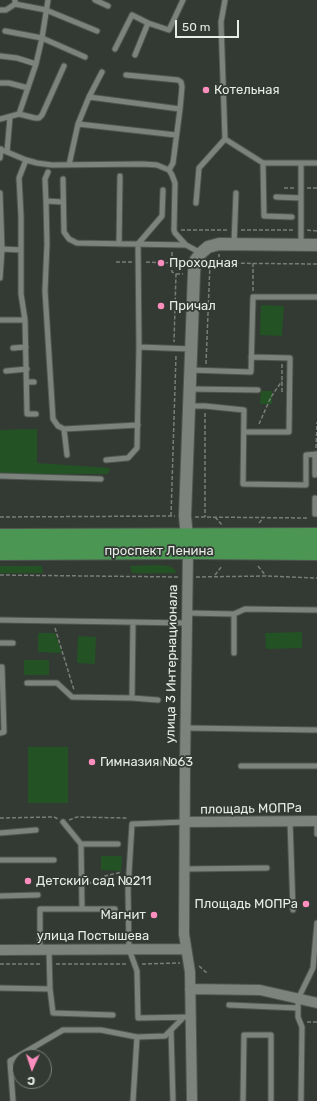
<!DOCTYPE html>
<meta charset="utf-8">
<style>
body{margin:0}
#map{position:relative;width:317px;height:1101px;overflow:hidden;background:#333933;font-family:Rubik,sans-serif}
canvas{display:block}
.north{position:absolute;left:12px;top:1049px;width:40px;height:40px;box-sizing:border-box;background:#333933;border:1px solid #7b817b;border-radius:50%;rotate:183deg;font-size:11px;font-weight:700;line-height:16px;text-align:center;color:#e8ece8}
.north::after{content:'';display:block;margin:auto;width:14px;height:18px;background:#fe8ebd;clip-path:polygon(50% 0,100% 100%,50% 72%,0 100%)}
.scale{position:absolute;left:175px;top:20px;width:64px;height:18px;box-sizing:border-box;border:2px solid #e8ece8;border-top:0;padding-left:5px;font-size:12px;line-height:14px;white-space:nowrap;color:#e8ece8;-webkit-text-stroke:3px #333933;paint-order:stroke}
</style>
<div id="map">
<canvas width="317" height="1101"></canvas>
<div class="north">С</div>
<div class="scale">50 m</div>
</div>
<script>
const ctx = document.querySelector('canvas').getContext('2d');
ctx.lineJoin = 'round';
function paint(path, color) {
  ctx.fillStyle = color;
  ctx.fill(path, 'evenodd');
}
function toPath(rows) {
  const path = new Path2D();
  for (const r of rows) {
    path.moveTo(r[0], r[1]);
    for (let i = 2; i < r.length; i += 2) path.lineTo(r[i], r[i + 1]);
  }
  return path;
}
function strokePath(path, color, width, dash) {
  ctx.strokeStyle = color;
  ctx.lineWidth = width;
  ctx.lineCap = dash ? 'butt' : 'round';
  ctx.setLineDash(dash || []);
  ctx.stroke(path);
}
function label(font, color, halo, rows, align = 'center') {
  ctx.font = font + ' Rubik,sans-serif';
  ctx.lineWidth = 3.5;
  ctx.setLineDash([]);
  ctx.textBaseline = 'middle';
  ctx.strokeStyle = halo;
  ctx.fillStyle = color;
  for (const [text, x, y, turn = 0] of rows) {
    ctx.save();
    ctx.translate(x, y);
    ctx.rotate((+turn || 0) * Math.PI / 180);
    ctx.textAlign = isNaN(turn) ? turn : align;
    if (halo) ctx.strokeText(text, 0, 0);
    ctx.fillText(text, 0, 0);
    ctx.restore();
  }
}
paint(toPath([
 [261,305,284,306,282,336,260,335],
 [261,391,272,391,272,404,260,404],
 [37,429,37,463,110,468,108,474,0,474,0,430],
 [159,565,169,566,173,568,176,571,176,573,132,573,130,566],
 [0,566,42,566,43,573,0,573],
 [302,632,302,648,266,649,265,633],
 [38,633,55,633,62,653,38,652],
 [78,636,96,637,95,664,77,663],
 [24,660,49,660,49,675,24,675],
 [28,747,68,747,68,803,28,803],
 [101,856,122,856,121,871,101,870]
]), '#235325');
const service = toPath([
 [15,0,15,4,46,10,97,31],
 [95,0,108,6],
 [225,0,221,22,225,139,263,163,317,163],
 [0,10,6,10,15,4],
 [5,31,42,38,85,57],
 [115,49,132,15,148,23,169,30,183,0],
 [135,55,148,23],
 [0,56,17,58,36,64],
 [126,75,178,80,181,82,182,87,180,109,173,163,169,170,172,175,175,183,174,230,175,233,186,245],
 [0,83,9,83,28,88],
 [89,97,180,109],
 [19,114,36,64,42,38,48,0],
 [0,119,19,114,35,118,39,118,42,115,64,66],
 [78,124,176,135],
 [0,149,26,160,37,163,52,165,143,164,157,165,169,170],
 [7,152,10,117],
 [0,158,1,149],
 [26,160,19,178,21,216,21,294,25,320,27,414,36,414],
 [263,163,264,216,292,217],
 [69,165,78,124,89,97,102,72],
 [63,179,64,232,69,239,77,243,186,245,201,253],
 [0,193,2,249,0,278],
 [276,197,301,198],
 [46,201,45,179,48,172],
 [63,202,46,201,47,244,46,267,45,291,53,419,58,426,64,429,138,425],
 [196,203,199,168,225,139],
 [119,244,120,176],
 [234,244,236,193],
 [301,244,301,163],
 [2,249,21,250],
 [0,320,25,320],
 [139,347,191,349],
 [13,348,26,347],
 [190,370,251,372,253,297,317,297],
 [6,371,27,369],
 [27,382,34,382],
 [190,389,258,390],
 [189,406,205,406,244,410,243,484,306,485,306,455,317,454],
 [64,429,67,455],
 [244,432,289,432,290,358,251,357],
 [106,460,128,458,137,448,139,347,138,244,162,216,163,190],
 [315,475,315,454],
 [0,476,101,479],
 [315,498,315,514,317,514],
 [187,613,234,614,245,609,317,610],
 [0,620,187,623],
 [0,643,13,643],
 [234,653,234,614],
 [0,667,2,667,4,732,0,733],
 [27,683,57,683,72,697,132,698,133,622],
 [132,698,158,700],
 [186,728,317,730],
 [127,763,185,763],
 [241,766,317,766],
 [290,821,293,910],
 [317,821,317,834],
 [63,822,81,844],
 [185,822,132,824,128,889,129,949,137,971,138,1018,191,1017],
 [0,833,36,830],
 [0,860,54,860],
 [184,869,267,868],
 [0,896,38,895],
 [82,909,81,844,118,844],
 [40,950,40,909,115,909],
 [49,950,50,989,53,1013,113,1015],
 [0,988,50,989],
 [229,1005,298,1008],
 [171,1030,173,1101],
 [13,1101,10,1061,63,1030,101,1030,137,1037,165,1036,183,1018],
 [133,1101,137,1037],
 [243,1101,244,1035,271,1035,271,1101],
 [301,1101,302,1027,298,1017,298,999,313,968,317,923]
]);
const minor = toPath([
 [188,551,185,763,184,934,190,972,192,1101],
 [185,822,317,821],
 [0,950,186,949],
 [190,989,260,990,317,1003]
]);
const tertiary = toPath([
 [188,545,188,537,186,527,185,516,194,273,195,261,201,253,208,247,219,244,317,245]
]);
const primary = toPath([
 [0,537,317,536],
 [0,552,193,551,317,552]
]);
strokePath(service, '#505550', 7);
strokePath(minor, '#505550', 12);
strokePath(tertiary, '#505550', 14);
strokePath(primary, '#505550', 18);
strokePath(toPath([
 [284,188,295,188],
 [307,188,317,188],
 [181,230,227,230],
 [241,230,295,230],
 [307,230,317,231],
 [172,252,172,272,176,274,174,342],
 [116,262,132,262],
 [146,262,172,263],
 [219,263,219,254],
 [176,274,183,274],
 [253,291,253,263],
 [206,364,210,263,317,264],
 [282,364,282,394],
 [205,413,205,517],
 [259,424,271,397,282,381],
 [316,448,317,422],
 [171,516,176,355],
 [0,517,175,516],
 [195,517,309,518],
 [215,517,222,525],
 [259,523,264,517],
 [258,566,266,576],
 [0,575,178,577],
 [215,575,222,566],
 [196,577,266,576,317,578],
 [55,628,74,690],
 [0,818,54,817,58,819],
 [69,820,77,817,127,818,128,819],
 [88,884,105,876,122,872],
 [0,964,42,964],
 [56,964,128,964],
 [142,964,180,963],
 [199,966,207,973],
 [307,1022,317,1022]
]), '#787d78', 1.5, [4, 2]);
strokePath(service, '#7c837c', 5);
strokePath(minor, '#7c837c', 10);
strokePath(tertiary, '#7c837c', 12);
strokePath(primary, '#4c9654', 16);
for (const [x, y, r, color] of [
 [206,90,4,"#fe8ebd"],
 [161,263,4,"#fe8ebd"],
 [161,306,4,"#fe8ebd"],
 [92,762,4,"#fe8ebd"],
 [28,881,4,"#fe8ebd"],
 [306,904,4,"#fe8ebd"],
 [154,915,4,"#fe8ebd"]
]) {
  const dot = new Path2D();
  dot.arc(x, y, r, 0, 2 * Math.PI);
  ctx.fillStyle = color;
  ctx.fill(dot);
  strokePath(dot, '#333933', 1.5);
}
label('13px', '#e8ece8', '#333933', [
 ["Котельная",214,90],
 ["Проходная",169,263],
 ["Причал",169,306],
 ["Гимназия №63",100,762],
 ["Детский сад №211",36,881],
 ["Площадь МОПРа",298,904,"right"],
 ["Магнит",146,915,"right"]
], 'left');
label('13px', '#e8ece8', '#333933', [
 ["проспект Ленина",159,551],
 ["улица 3 Интернационала",172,664,-89],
 ["площадь МОПРа",251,809,-1],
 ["улица Постышева",93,936]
]);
</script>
